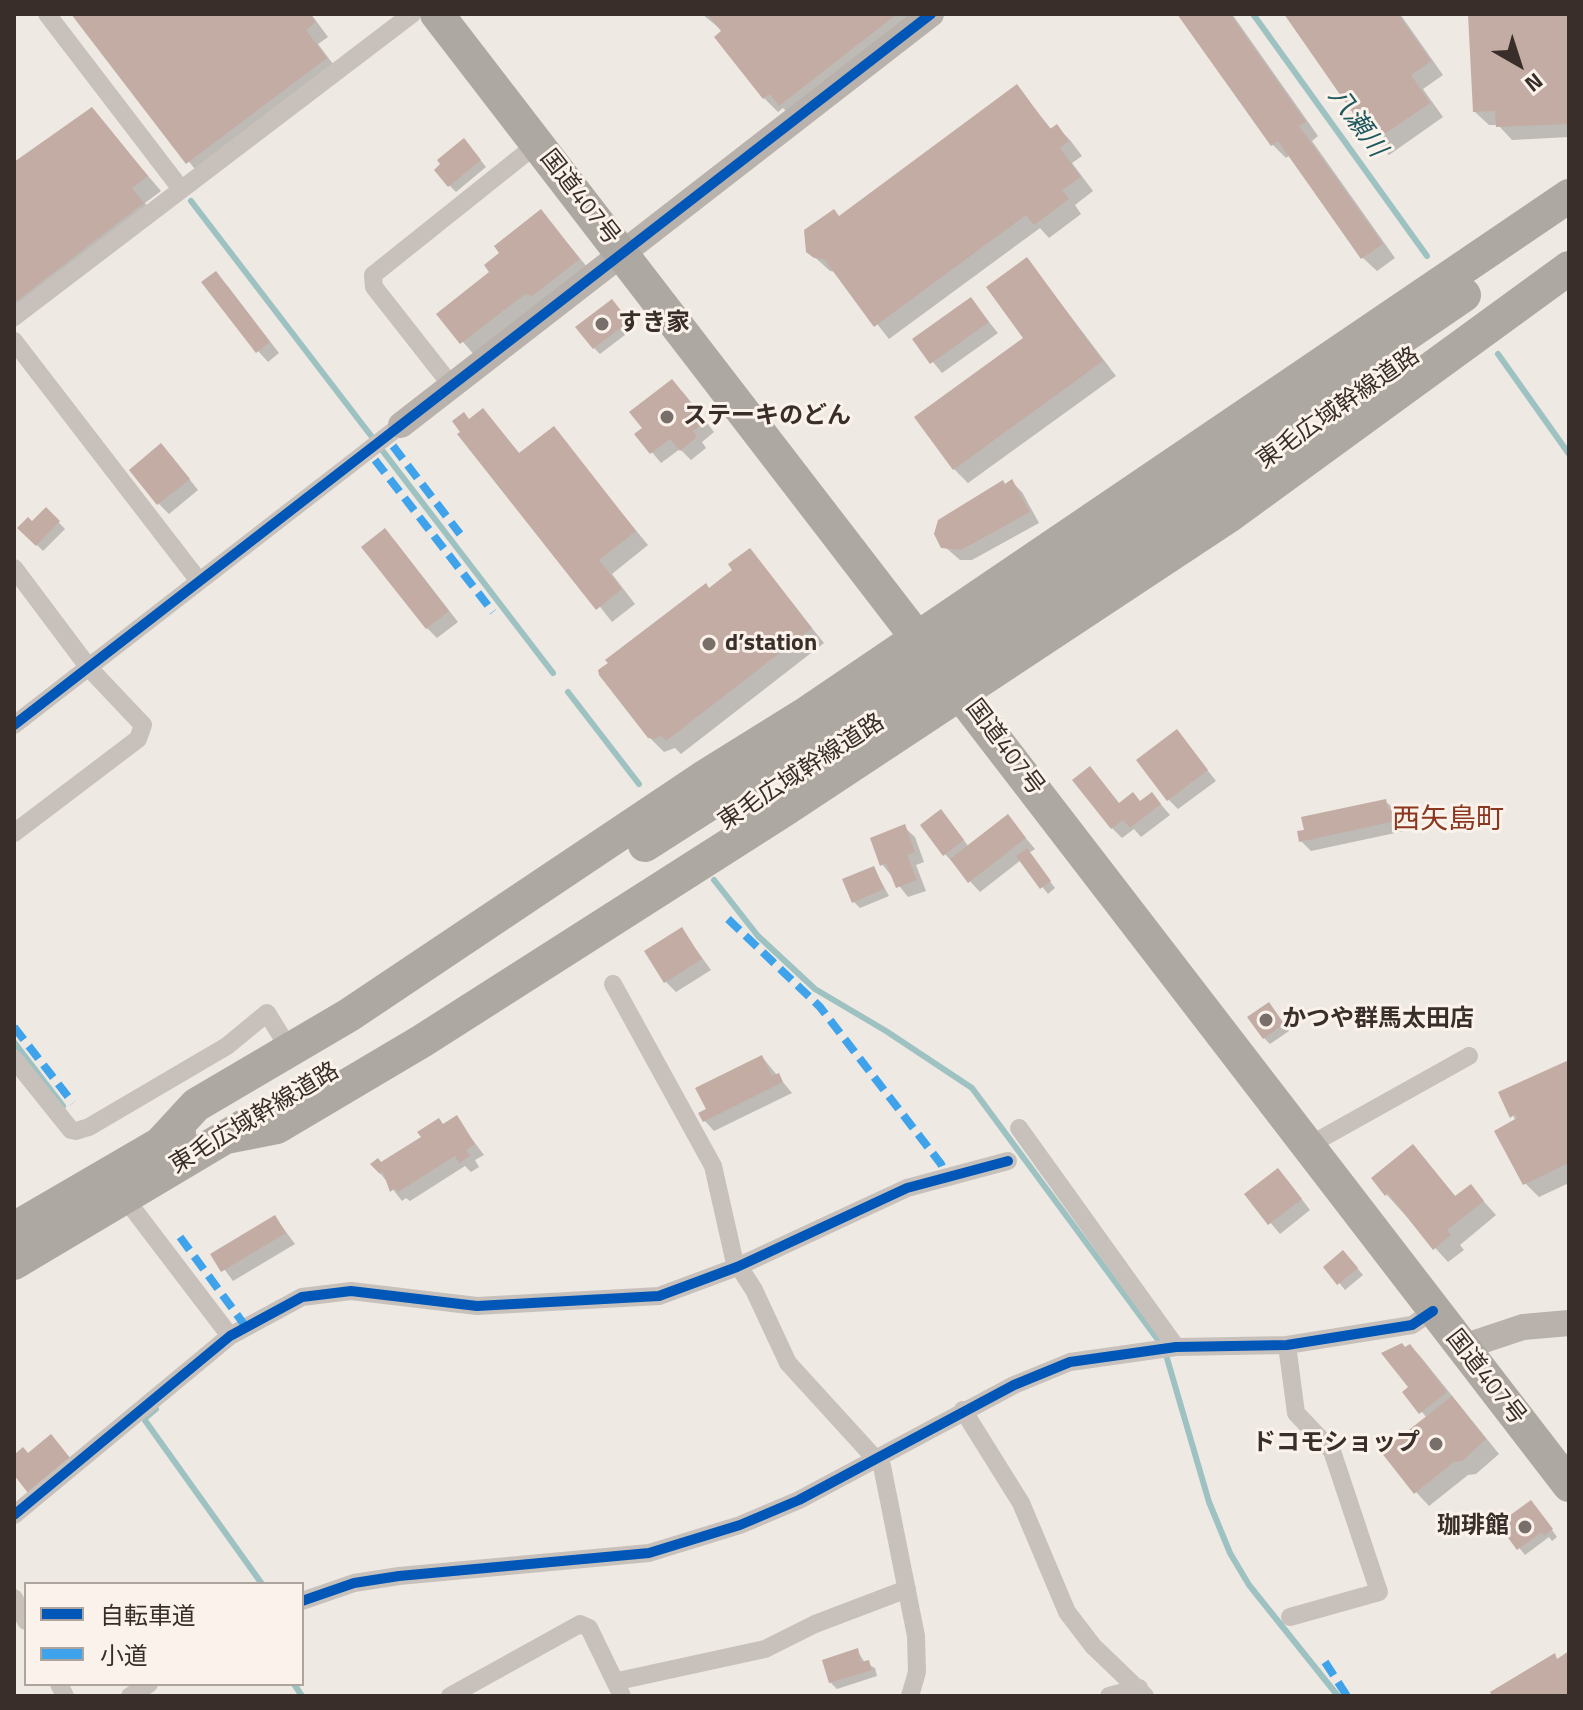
<!DOCTYPE html>
<meta charset="utf-8">
<style>
body{margin:0}
#map{position:relative;width:1583px;height:1710px;overflow:hidden;background:#eee9e3;font-family:"Titillium Web","Noto Sans JP",sans-serif}
canvas{display:block}
.frame{position:absolute;inset:0;border:16px solid #392e29;pointer-events:none}
.legend{position:absolute;left:24px;top:1582px;width:280px;height:104px;box-sizing:border-box;background:#fbf3eb;border:2px solid #ada49d;margin:0;padding:10px 14px;list-style:none;font-size:24px;color:#392e29}
.legend li{display:flex;align-items:center;gap:16px;height:40px}
.legend b{width:40px;border:2px solid #ada49d}
.north{position:absolute;left:1479px;top:24px;width:80px;height:80px;-webkit-text-stroke:6px #fbf3eb;paint-order:stroke;rotate:141deg;font-size:22px;font-weight:700;line-height:32px;text-align:center;color:#392e29}
.north::after{content:'';display:block;margin:auto;width:28px;height:36px;background:#392e29;clip-path:polygon(50% 0,100% 100%,50% 72%,0 100%)}
</style>
<div id="map">
<canvas width="1583" height="1710"></canvas>
<div class="frame"></div>
<ul class="legend">
<li><b style="height:10px;background:#0057b8"></b>自転車道</li>
<li><b style="height:10px;background:#3fa3eb"></b>小道</li>
</ul>
<div class="north">N</div>
</div>
<script>
const ctx = document.querySelector('canvas').getContext('2d');
ctx.lineJoin = 'round';
function paint(path, color) {
  ctx.fillStyle = color;
  ctx.fill(path, 'evenodd');
}
function toPath(rows) {
  const path = new Path2D();
  for (const r of rows) {
    path.moveTo(r[0], r[1]);
    for (let i = 2; i < r.length; i += 2) path.lineTo(r[i], r[i + 1]);
  }
  return path;
}
function strokePath(path, color, width, dash) {
  ctx.strokeStyle = color;
  ctx.lineWidth = width;
  ctx.lineCap = dash ? 'butt' : 'round';
  ctx.setLineDash(dash || []);
  ctx.stroke(path);
}
function label(font, color, halo, rows, align = 'center') {
  ctx.font = font + ' "Titillium Web","Noto Sans JP",sans-serif';
  ctx.lineWidth = 6;
  ctx.setLineDash([]);
  ctx.textBaseline = 'middle';
  ctx.strokeStyle = halo;
  ctx.fillStyle = color;
  for (const [text, x, y, turn = 0] of rows) {
    ctx.save();
    ctx.translate(x, y);
    ctx.rotate((+turn || 0) * Math.PI / 180);
    ctx.textAlign = isNaN(turn) ? turn : align;
    if (halo) ctx.strokeText(text, 0, 0);
    ctx.fillText(text, 0, 0);
    ctx.restore();
  }
}
paint(toPath([
 [74,14,311,14,328,37,318,44,339,72,201,177],
 [702,14,928,14,794,119,783,108,778,112,764,98,724,32],
 [1180,14,1232,14,1318,136,1312,141,1395,258,1377,271,1363,258,1290,155,1286,158,1272,144],
 [1286,14,1400,14,1443,75,1423,89,1443,117,1389,155,1375,141],
 [1470,14,1569,14,1569,137,1512,140,1498,125,1489,125,1475,112],
 [1017,87,1052,130,1057,127,1070,140,1082,156,1072,163,1093,191,1075,205,1081,214,1049,238,1040,228,889,339,836,272,830,271,808,251,806,231,840,218],
 [91,109,161,191,145,203,156,218,14,328,14,165],
 [470,147,486,167,456,192,449,185,443,165],
 [541,211,592,273,476,357,439,314,492,273],
 [1027,259,1116,376,968,483,954,469,1026,339],
 [226,284,279,353,268,362,258,351],
 [971,300,998,333,942,373,915,340],
 [618,308,634,328,600,354,594,348],
 [682,391,714,432,702,442,706,448,691,460,680,449,661,463,637,434],
 [483,411,521,455,553,429,648,545,612,574,635,604,612,622,463,432],
 [171,456,198,490,169,514,159,504],
 [1012,482,1022,492,1039,523,972,560,960,560,938,541],
 [46,509,65,529,43,551,20,528,32,523],
 [395,541,458,622,437,638,427,628],
 [749,550,824,643,681,754,675,748,664,752,649,737,735,570],
 [1177,732,1216,781,1178,809,1168,799],
 [1152,794,1170,815,1141,837,1134,829,1122,838,1112,828,1120,805,1141,803],
 [1385,801,1407,820,1409,830,1311,851,1301,841],
 [1008,817,1035,849,1029,853,1055,888,1048,894,1021,860,980,892,945,854,947,818,969,847],
 [904,827,915,837,924,862,916,865,926,891,908,897,882,864],
 [874,868,889,896,860,908,853,901],
 [682,930,711,970,676,992,666,982],
 [1275,1011,1289,1031,1270,1044,1264,1038],
 [762,1057,792,1093,714,1131,704,1120,708,1110],
 [1569,1062,1569,1183,1539,1197,1525,1183,1516,1121,1500,1093],
 [456,1118,484,1155,475,1160,479,1167,471,1172,465,1166,410,1201,406,1198,402,1201,373,1164,382,1164],
 [1413,1146,1456,1197,1470,1186,1496,1215,1460,1245,1464,1250,1448,1262,1386,1194],
 [1288,1181,1310,1210,1280,1234,1247,1195],
 [275,1217,295,1244,233,1281,213,1254],
 [1350,1259,1363,1275,1345,1290,1326,1267],
 [1401,1345,1405,1350,1410,1346,1420,1356,1499,1454,1476,1474,1468,1475,1429,1506,1416,1492,1427,1418,1405,1392,1411,1388,1384,1353],
 [1537,1509,1557,1537,1552,1541,1549,1537,1525,1555,1501,1525],
 [857,1650,865,1663,875,1668,877,1676,837,1689,830,1682]
]), '#0003');
strokePath(toPath([
 [1253,14,1427,256],
 [191,201,553,673],
 [1498,354,1569,454],
 [568,692,639,784],
 [714,880,758,936,815,989,886,1031,972,1088,1164,1348,1209,1502,1230,1553,1249,1585,1338,1696],
 [14,1042,63,1106],
 [156,1409,144,1419,262,1584],
 [294,1684,302,1696]
]), '#9ec1c1', 6);
paint(toPath([
 [71,14,310,14,316,22,306,30,327,58,186,164],
 [707,14,897,14,779,106,770,94,763,99,714,37,721,31],
 [1177,14,1230,14,1306,122,1299,126,1383,244,1361,259,1278,141,1271,146],
 [1284,14,1398,14,1431,61,1411,75,1430,103,1373,142],
 [1468,14,1569,14,1569,124,1496,127,1495,111,1473,112],
 [1017,84,1050,129,1057,124,1069,141,1060,148,1081,177,1062,190,1069,199,1034,225,1026,215,874,327,824,259,814,258,806,252,804,230,834,209,839,216],
 [92,107,148,176,132,188,144,203,14,303,14,162],
 [464,138,481,160,448,187,434,170,440,164,437,160],
 [541,209,580,259,532,296,525,294,460,344,436,314,489,272,484,265,499,253,494,246],
 [1027,257,1103,361,953,470,914,417,1023,338,986,287],
 [216,271,270,342,256,353,201,282],
 [971,297,989,322,930,364,912,339],
 [612,299,629,321,593,349,575,327],
 [672,379,706,421,693,431,697,437,680,451,670,439,650,454,634,434,642,428,629,412],
 [483,408,519,453,554,426,636,531,599,560,622,589,596,610,457,434,460,432,452,421,464,412,469,419],
 [161,443,190,479,157,505,129,470],
 [1012,479,1030,512,961,550,941,548,934,534,938,520,1003,480,1005,484],
 [46,507,60,521,36,546,17,528,28,517,32,521],
 [385,528,449,611,426,629,361,547],
 [750,548,812,628,666,741,661,735,655,739,648,738,599,675,598,670,608,663,605,660,706,583,709,588,732,570,728,564],
 [1177,729,1208,770,1167,801,1136,760],
 [1090,766,1119,803,1133,792,1140,801,1152,792,1161,804,1130,828,1123,820,1111,829,1072,780],
 [1386,799,1388,809,1397,807,1400,820,1299,842,1297,831,1304,830,1301,817],
 [941,809,964,840,943,856,920,825],
 [1008,814,1026,838,968,883,950,859],
 [905,824,915,852,907,855,917,880,896,888,886,863,880,866,870,838],
 [1027,848,1051,881,1040,889,1016,856],
 [874,866,884,889,852,903,842,879],
 [682,927,702,959,664,983,644,951],
 [1269,1002,1284,1024,1263,1039,1247,1017],
 [762,1055,772,1076,779,1073,783,1082,703,1122,698,1113,706,1109,695,1088],
 [1569,1060,1569,1163,1523,1185,1494,1131,1517,1118,1515,1114,1510,1118,1498,1092],
 [457,1115,475,1144,466,1150,470,1156,459,1163,455,1156,398,1192,395,1188,390,1192,383,1172,380,1174,370,1164,378,1158,381,1162,421,1137,417,1132,439,1118,443,1124],
 [1413,1144,1455,1196,1471,1184,1484,1201,1447,1230,1451,1235,1433,1250,1388,1193,1385,1196,1371,1178],
 [1278,1168,1302,1199,1268,1225,1244,1194],
 [275,1215,286,1233,221,1272,210,1254],
 [1343,1250,1358,1268,1337,1285,1323,1267],
 [1402,1343,1405,1347,1410,1344,1447,1392,1419,1414,1402,1392,1408,1387,1381,1353],
 [1452,1396,1486,1439,1462,1461,1454,1462,1414,1494,1381,1452],
 [51,1434,71,1459,28,1493,14,1475,14,1455,23,1447,28,1453],
 [1531,1500,1553,1529,1544,1536,1542,1532,1517,1550,1498,1524],
 [858,1648,861,1662,869,1660,872,1670,829,1683,822,1660],
 [1569,1651,1569,1696,1492,1696,1490,1692,1555,1653,1557,1659]
]), '#c2aca4');
strokePath(toPath([
 [47,14,181,189],
 [14,317,412,14],
 [14,341,199,581],
 [451,385,374,287,373,275,537,144],
 [14,568,89,668,143,725,138,739,14,833],
 [14,725,401,425],
 [613,984,713,1166,734,1259,754,1290,788,1363,882,1466,916,1636,917,1672,910,1696],
 [14,1059,71,1130,76,1131,89,1127,227,1046,267,1013,293,1055],
 [1019,1128,1176,1347],
 [1308,1146,1469,1056],
 [124,1197,230,1336],
 [1287,1345,1296,1413,1332,1451,1379,1592,1290,1617],
 [963,1410,1021,1503,1067,1612,1093,1646,1145,1696],
 [14,1515,230,1336,302,1297,351,1291,477,1306,659,1296,737,1267,907,1188,1008,1161],
 [14,1598,26,1621],
 [302,1601,354,1583,399,1576,649,1553,740,1525,799,1500,1014,1385,1070,1362,1176,1347,1287,1345,1412,1325,1433,1311],
 [618,1681,765,1649,815,1624,907,1589],
 [59,1684,65,1696],
 [130,1696,149,1684],
 [450,1696,580,1624,589,1628,622,1696],
 [1109,1696,1139,1688]
]), '#c8c1bb', 18);
strokePath(toPath([
 [401,425,931,14],
 [1460,1348,1523,1327,1569,1323]
]), '#b8b1ac', 26);
strokePath(toPath([
 [437,14,1569,1485],
 [1008,607,1464,295],
 [1044,613,1286,445],
 [645,845,864,705],
 [226,1137,277,1127,422,1041,784,810,1230,515,1569,268],
 [160,1144,196,1105,349,1015,706,776,804,715,1569,196],
 [14,1229,179,1133],
 [14,1263,244,1126]
]), '#ada8a2', 34);
strokePath(toPath([
 [864,705,1008,607],
 [879,724,1023,628]
]), '#ada8a2', 34);
strokePath(toPath([
 [393,446,460,534],
 [375,460,493,612],
 [728,919,820,1007,941,1164,946,1177],
 [14,1027,73,1103],
 [180,1237,246,1327],
 [1325,1662,1347,1696]
]), '#3fa3eb', 8, [16, 8]);
strokePath(toPath([
 [14,725,931,14],
 [14,1515,230,1336,302,1297,351,1291,477,1306,659,1296,737,1267,907,1188,1008,1161],
 [302,1601,354,1583,399,1576,649,1553,740,1525,799,1500,1014,1385,1070,1362,1176,1347,1287,1345,1412,1325,1433,1311]
]), '#0057b8', 10);
for (const [x, y, r, color] of [
 [602,324,8,"#786f6a"],
 [667,417,8,"#786f6a"],
 [709,644,8,"#786f6a"],
 [1266,1020,8,"#786f6a"],
 [1436,1444,8,"#786f6a"],
 [1525,1527,8,"#786f6a"]
]) {
  const dot = new Path2D();
  dot.arc(x, y, r, 0, 2 * Math.PI);
  ctx.fillStyle = color;
  ctx.fill(dot);
  strokePath(dot, '#fbf3eb', 3);
}
label('24px', '#392e29', '#fbf3eb', [
 ["国道407号",579,198,52],
 ["東毛広域幹線道路",1339,409,-35],
 ["国道407号",1004,748,53],
 ["東毛広域幹線道路",802,773,-33],
 ["東毛広域幹線道路",255,1119,-31],
 ["国道407号",1485,1378,52]
]);
label('bold 24px', '#392e29', '#fbf3eb', [
 ["すき家",618,324],
 ["ステーキのどん",683,417],
 ["d’station",725,644],
 ["かつや群馬太田店",1282,1020],
 ["ドコモショップ",1420,1444,"right"],
 ["珈琲館",1509,1527,"right"]
], 'left');
label('italic 26px', '#1d5a5d', '#fbf3eb', [
 ["八瀬川",1356,123,54]
]);
label('28px', '#8b3720', '#fbf3eb', [
 ["西矢島町",1448,821]
]);
</script>
